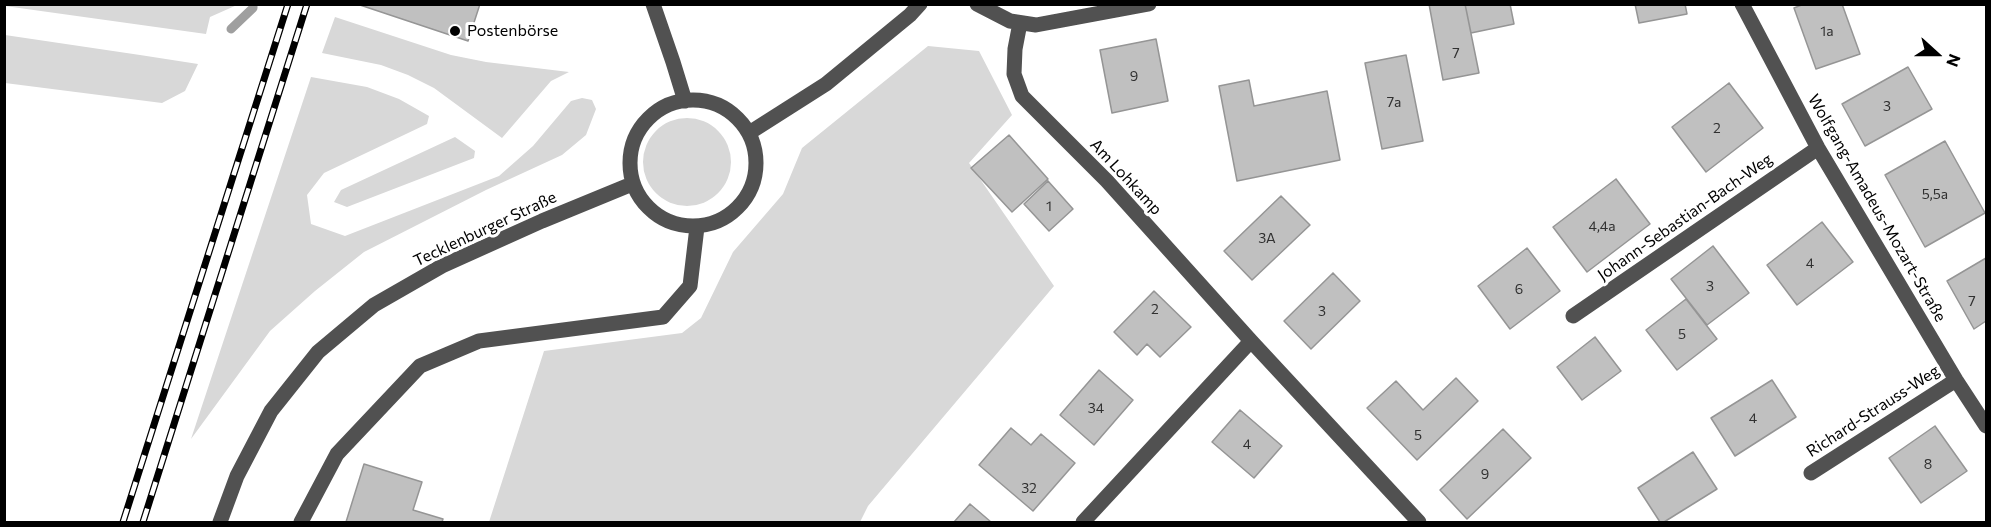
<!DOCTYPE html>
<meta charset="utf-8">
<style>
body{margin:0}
#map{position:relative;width:1991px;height:527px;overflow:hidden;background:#fff;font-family:Commissioner,sans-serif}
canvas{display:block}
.frame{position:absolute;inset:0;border:6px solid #000;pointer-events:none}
.north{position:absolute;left:1907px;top:24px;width:60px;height:60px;-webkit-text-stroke:4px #fff;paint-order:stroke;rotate:111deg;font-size:16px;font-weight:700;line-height:24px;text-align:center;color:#000}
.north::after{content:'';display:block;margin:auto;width:21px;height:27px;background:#000;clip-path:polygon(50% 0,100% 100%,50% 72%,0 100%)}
</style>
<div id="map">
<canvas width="1991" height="527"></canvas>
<div class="frame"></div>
<div class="north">N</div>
</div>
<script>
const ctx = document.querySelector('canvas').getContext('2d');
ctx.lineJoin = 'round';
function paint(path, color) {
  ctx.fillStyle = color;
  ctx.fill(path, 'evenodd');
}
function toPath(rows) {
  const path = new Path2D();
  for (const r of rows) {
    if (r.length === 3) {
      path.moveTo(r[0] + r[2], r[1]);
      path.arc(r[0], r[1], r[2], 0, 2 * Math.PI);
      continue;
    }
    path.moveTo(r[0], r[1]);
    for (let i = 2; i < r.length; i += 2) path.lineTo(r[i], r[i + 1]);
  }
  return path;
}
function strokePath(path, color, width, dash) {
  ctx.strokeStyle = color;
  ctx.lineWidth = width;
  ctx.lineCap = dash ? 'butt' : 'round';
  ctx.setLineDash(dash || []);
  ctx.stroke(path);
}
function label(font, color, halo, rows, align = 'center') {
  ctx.font = font + ' Commissioner,sans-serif';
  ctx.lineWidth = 6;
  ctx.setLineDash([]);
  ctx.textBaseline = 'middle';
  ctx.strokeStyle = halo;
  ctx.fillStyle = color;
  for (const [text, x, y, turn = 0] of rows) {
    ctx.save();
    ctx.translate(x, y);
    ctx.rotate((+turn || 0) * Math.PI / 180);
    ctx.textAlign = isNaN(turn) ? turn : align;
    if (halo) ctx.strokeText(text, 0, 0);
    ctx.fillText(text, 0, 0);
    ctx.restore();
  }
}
paint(toPath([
 [5,4,237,4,237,5,210,17,206,34,5,6],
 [335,17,451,55,486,62,569,72,551,81,502,138,434,88,408,75,381,65,322,53],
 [5,35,140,55,198,64,185,91,162,103,5,83],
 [928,46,979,51,1012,115,969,163,1054,286,868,506,860,522,489,522,544,351,682,333,701,318,733,252,783,194,802,148],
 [311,77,367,87,399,99,429,116,427,124,324,173,307,195,311,224,345,236,499,176,533,146,571,101,582,98,592,100,596,109,586,135,562,155,486,190,364,252,315,291,270,331,191,439],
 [687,162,44],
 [455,137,475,151,474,158,347,207,334,202,341,190]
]), '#d8d8d8');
strokePath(toPath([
 [231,29,253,8,253,4]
]), '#9f9f9f', 9);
const building = toPath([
 [357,4,480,4,468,41,357,4],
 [1429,4,1465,4,1479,73,1443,80,1429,4],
 [1465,4,1510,4,1514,24,1471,33,1465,4],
 [1635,4,1685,4,1687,14,1639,23,1635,4],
 [1804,4,1842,4,1860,54,1816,69,1794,8,1804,4],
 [1156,39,1168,101,1112,113,1100,50,1156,39],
 [1406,55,1423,141,1382,149,1365,63,1406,55],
 [1908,67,1932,109,1865,146,1842,104,1908,67],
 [1249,80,1254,106,1327,91,1340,160,1237,181,1219,86,1249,80],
 [1729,83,1763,128,1706,172,1672,127,1729,83],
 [1009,135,1048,179,1012,212,971,168,1009,135],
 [1945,141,1985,213,1925,247,1885,175,1945,141],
 [1616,179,1650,224,1587,272,1553,227,1616,179],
 [1048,181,1073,209,1049,231,1024,204,1048,181],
 [1281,196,1310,225,1252,280,1224,251,1281,196],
 [1822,222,1853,262,1797,305,1767,265,1822,222],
 [1713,246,1749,293,1707,325,1671,279,1713,246],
 [1527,248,1560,291,1510,329,1478,286,1527,248],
 [1986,258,1986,321,1974,329,1947,281,1986,258],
 [1333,273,1360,301,1311,349,1284,321,1333,273],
 [1154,291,1191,327,1160,357,1147,344,1137,355,1114,332,1154,291],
 [1686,299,1717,339,1677,370,1646,330,1686,299],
 [1595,337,1621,371,1582,400,1557,367,1595,337],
 [1099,370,1133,400,1094,445,1060,415,1099,370],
 [1456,378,1478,401,1417,460,1367,408,1396,381,1423,410,1456,378],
 [1772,380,1796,417,1735,456,1711,418,1772,380],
 [1240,410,1282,446,1254,478,1212,442,1240,410],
 [1935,426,1967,471,1921,503,1889,458,1935,426],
 [1011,428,1031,445,1041,434,1075,463,1033,511,979,465,1011,428],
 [1503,429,1531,458,1467,519,1440,490,1503,429],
 [1693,452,1717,489,1664,522,1660,522,1638,488,1693,452],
 [364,464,422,482,413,510,443,519,442,522,346,522,364,464],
 [970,504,991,522,954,522,970,504]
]);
paint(building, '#c0c0c0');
strokePath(building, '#959595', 1.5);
strokePath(toPath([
 [653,4,673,62,685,101],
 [977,4,1010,21,1036,25,1149,4],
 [1742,4,1818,148,1956,380,1986,426],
 [1020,23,1015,49,1014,74,1022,96,1107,181,1251,341,1419,522],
 [693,163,63],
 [749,133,826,84,910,15,920,4],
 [1573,316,1818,148],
 [1811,473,1956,380],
 [220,522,237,476,271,411,318,352,374,305,442,266,542,221,632,184],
 [301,522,337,454,420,366,479,341,663,317,690,286,697,227],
 [1083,522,1251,341]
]), '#515151', 15);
const rail = toPath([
 [123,522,288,4],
 [143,522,307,4]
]);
strokePath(rail, '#000', 7);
strokePath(rail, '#fff', 4.5, [14]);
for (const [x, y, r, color] of [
 [455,31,6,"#000"]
]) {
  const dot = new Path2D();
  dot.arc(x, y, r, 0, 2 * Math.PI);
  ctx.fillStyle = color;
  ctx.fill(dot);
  strokePath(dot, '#fff', 2);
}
label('14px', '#303030', null, [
 ["1a",1827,31],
 ["7",1456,53],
 ["9",1134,76],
 ["7a",1394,102],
 ["3",1887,106],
 ["2",1717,128],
 ["5,5a",1935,194],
 ["1",1049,206],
 ["4,4a",1602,226],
 ["3A",1267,238],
 ["4",1810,263],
 ["3",1710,286],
 ["6",1519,289],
 ["7",1972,301],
 ["2",1155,309],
 ["3",1322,311],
 ["5",1682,334],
 ["34",1096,408],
 ["4",1753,418],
 ["5",1418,435],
 ["4",1247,444],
 ["8",1928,464],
 ["9",1485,474],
 ["32",1029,488]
]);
label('16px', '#000', '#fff', [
 ["Postenbörse",467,31]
], 'left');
label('16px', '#000', '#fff', [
 ["Am Lohkamp",1126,177,47],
 ["Wolfgang-Amadeus-Mozart-Straße",1877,208,60],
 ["Johann-Sebastian-Bach-Weg",1685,217,-35],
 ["Tecklenburger Straße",485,229,-25],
 ["Richard-Strauss-Weg",1873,411,-33]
]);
</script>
